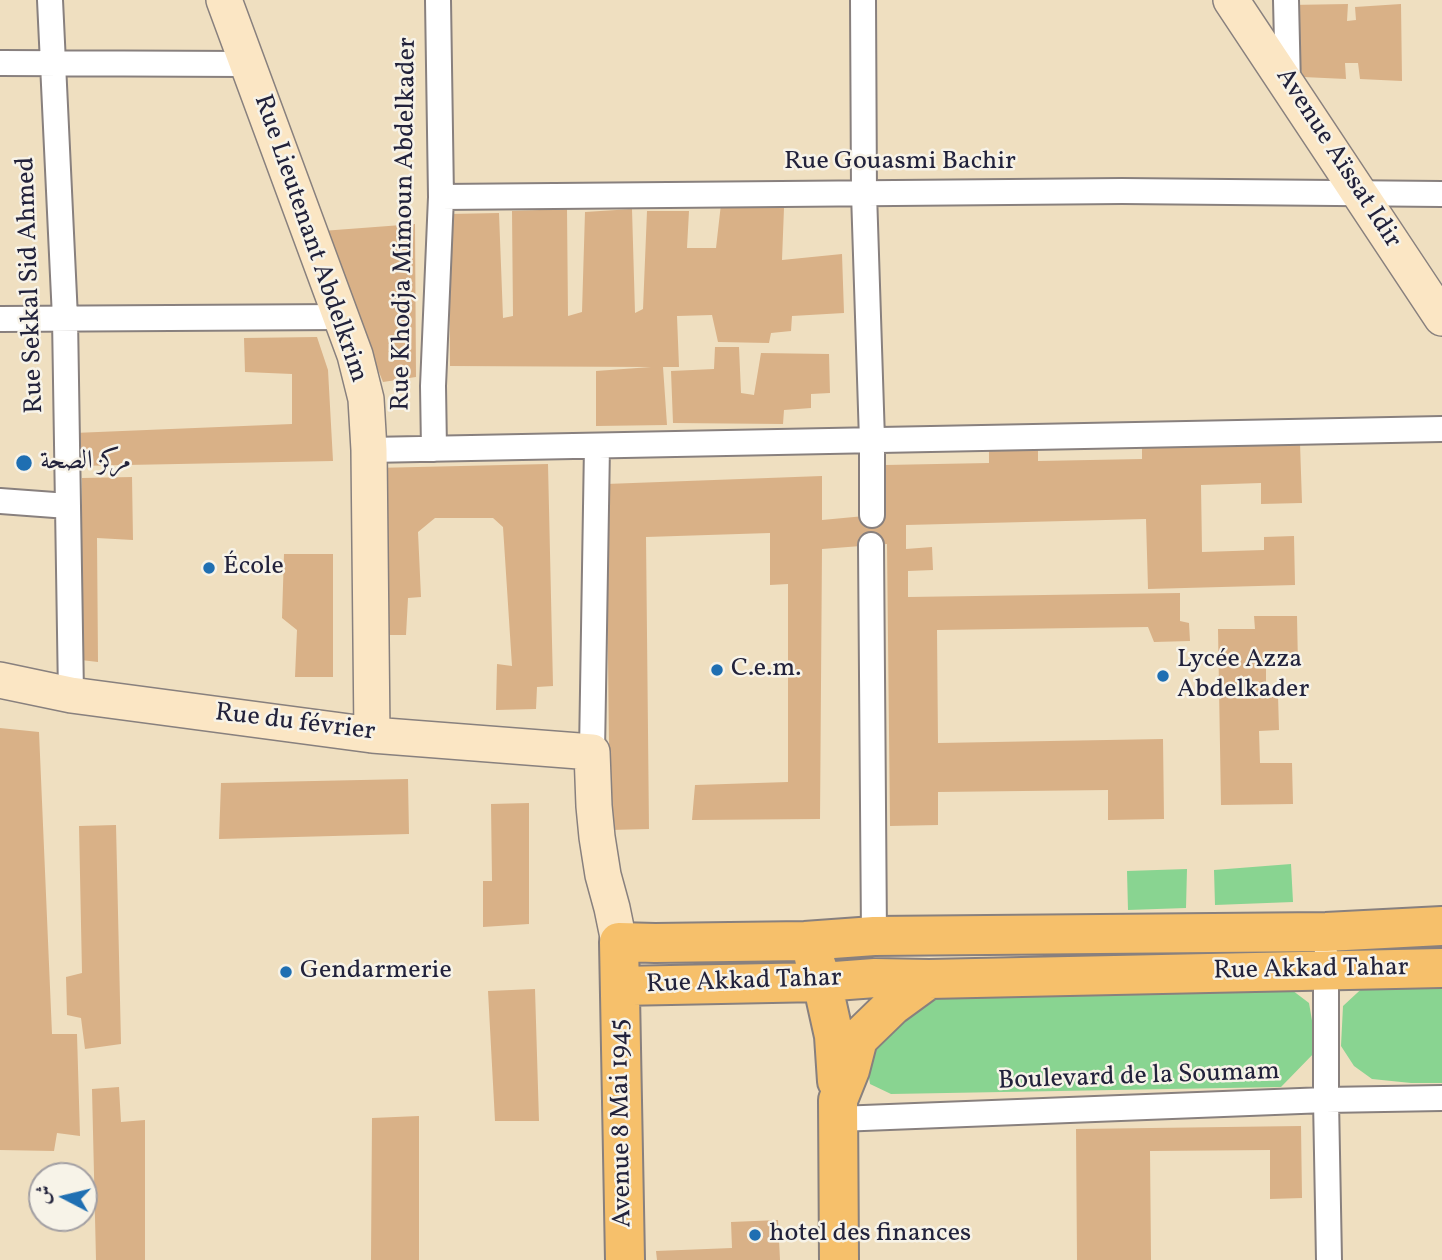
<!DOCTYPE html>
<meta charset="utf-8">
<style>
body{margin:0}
#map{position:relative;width:1442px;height:1260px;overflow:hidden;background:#efdfc0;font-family:Vollkorn,Amiri,serif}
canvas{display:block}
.north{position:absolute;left:28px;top:1162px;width:70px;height:70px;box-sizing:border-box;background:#f7f3e8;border:2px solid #a29fa3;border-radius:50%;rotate:277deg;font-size:19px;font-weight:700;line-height:28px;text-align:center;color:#22223b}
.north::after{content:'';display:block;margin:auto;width:24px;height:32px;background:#1f6fb2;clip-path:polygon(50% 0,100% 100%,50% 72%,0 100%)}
</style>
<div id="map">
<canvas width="1442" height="1260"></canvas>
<div class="north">ش</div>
</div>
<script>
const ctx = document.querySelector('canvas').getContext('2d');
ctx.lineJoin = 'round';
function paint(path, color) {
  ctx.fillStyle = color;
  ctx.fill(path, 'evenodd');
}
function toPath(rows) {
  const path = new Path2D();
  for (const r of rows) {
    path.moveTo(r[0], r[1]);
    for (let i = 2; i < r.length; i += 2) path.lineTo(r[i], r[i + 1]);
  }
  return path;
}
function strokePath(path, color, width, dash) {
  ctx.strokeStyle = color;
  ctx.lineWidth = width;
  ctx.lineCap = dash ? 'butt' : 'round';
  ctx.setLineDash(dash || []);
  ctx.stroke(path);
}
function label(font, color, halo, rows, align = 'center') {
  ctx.font = font + ' Vollkorn,Amiri,serif';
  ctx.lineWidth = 5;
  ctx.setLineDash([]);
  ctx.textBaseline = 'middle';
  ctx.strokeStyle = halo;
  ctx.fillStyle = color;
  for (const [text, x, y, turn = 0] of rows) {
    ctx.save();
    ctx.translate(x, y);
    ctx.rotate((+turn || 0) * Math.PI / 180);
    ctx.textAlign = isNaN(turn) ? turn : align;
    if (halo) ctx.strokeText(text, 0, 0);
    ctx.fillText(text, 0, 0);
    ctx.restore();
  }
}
paint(toPath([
 [1291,864,1293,902,1215,905,1214,870],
 [1187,869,1186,908,1128,910,1127,871],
 [1442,978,1442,1083,1411,1083,1372,1079,1354,1066,1341,1046,1343,1006,1370,981],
 [1280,981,1309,1003,1317,1050,1281,1087,891,1094,870,1084,867,1065,884,1030,933,997]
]), '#89d491');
paint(toPath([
 [1348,4,1347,21,1356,20,1355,7,1401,4,1402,81,1360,79,1358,63,1345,63,1346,79,1303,77,1294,42,1290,5],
 [721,204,784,208,782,260,842,254,844,313,792,316,791,331,771,333,769,343,718,342,712,315,677,316,679,367,663,367,667,425,596,426,596,371,651,367,450,366,449,214,499,213,503,318,513,316,512,211,567,209,568,316,582,312,585,212,632,209,635,313,643,309,647,211,689,211,687,248,716,248],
 [415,224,416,377,383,382,322,231],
 [317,337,328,370,333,461,75,466,74,433,292,424,292,374,245,372,244,338],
 [715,347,739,347,741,393,754,395,761,353,829,354,830,393,811,394,811,408,784,410,783,424,673,423,671,371,714,369],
 [1300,443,1302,503,1261,504,1261,483,1201,485,1202,552,1264,550,1264,537,1294,536,1295,585,1148,589,1146,519,906,525,906,549,932,547,933,570,908,571,908,597,1180,593,1180,621,1189,623,1190,641,1154,642,1148,627,937,630,938,743,1163,739,1164,819,1108,820,1108,790,938,792,938,825,890,826,887,544,822,549,820,819,692,820,695,785,788,782,788,584,770,585,770,533,646,537,649,829,610,830,606,484,822,476,822,520,886,514,885,465,989,463,989,449,1038,448,1038,461,1142,459,1142,447],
 [548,464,553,686,537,687,536,709,496,710,497,664,512,666,503,527,493,518,435,518,418,532,421,597,408,598,406,635,375,635,374,468],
 [132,477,133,540,97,538,98,662,81,660,82,478],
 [284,554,333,554,333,677,295,677,297,630,282,618],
 [1254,616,1297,616,1298,665,1266,665,1266,695,1278,695,1279,730,1259,731,1260,763,1292,763,1293,804,1221,805,1218,629,1255,629],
 [0,728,39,732,52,1034,77,1034,80,1136,57,1133,54,1151,0,1150],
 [408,779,409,834,219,839,221,783],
 [529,803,529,924,483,927,483,881,492,881,491,804],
 [116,825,121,1044,85,1049,81,1018,67,1015,66,977,82,973,79,826],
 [535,989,539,1121,495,1121,488,991],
 [119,1087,121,1122,145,1120,145,1260,96,1260,92,1089],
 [419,1116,419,1260,371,1260,372,1118],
 [1301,1126,1302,1198,1270,1199,1270,1150,1150,1151,1151,1260,1077,1260,1076,1129],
 [778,1220,780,1260,657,1260,656,1251,732,1248,731,1222]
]), '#d9b187');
const street = toPath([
 [50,0,65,318,71,695],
 [863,0,864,193,872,440,872,515],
 [1286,0,1288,86],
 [0,63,247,64],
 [441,197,1122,191,1442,194],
 [0,319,341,317],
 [434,449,433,386,441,197,438,0],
 [369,450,1442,429],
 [0,501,68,506],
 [871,545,874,936],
 [592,752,597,446],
 [1326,956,1326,1100,1329,1260],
 [838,1119,1326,1100,1442,1098]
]);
const secondary = toPath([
 [224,0,355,355,366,399,369,450,372,735],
 [1231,0,1442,318],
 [0,680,71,695,372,735,592,752,594,806,597,837,603,875,612,908,619,942]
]);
const primary = toPath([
 [814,958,822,982,834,1036,837,1081],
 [620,986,822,982,875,978,929,979,1442,968],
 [625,1260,619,942,655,943,805,941,874,936,1326,932,1442,926],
 [839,1260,838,1100,850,1070,858,1039,892,1006,929,979]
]);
strokePath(street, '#88807e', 28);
strokePath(secondary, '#88807e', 38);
strokePath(primary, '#88807e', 42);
strokePath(street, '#fff', 24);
strokePath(secondary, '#fbe6c4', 35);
strokePath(primary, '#f6c06b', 38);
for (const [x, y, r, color] of [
 [24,463,9,"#1f6fb2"],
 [209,568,7,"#1f6fb2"],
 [717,670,7,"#1f6fb2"],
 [1163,676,7,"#1f6fb2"],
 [286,972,7,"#1f6fb2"],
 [755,1235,7,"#1f6fb2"]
]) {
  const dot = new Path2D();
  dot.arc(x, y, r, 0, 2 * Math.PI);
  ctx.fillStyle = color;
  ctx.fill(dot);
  strokePath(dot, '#f7f3e8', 2.5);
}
label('26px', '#22223b', '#f7f3e8', [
 ["Avenue Aïssat Idir",1337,159,57],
 ["Rue Gouasmi Bachir",900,163],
 ["Rue Khodja Mimoun Abdelkader",406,224,-89],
 ["Rue Lieutenant Abdelkrim",309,239,71],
 ["Rue Sekkal Sid Ahmed",32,285,-92],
 ["Rue du février",295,724,7],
 ["Rue Akkad Tahar",1311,971,-1],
 ["Rue Akkad Tahar",744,983,-2],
 ["Boulevard de la Soumam",1139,1078,-2],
 ["Avenue 8 Mai 1945",623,1123,-91]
]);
label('26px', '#22223b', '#f7f3e8', [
 ["مركز الصحة",40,463],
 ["École",223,568],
 ["Lycée Azza",1177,661],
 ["Abdelkader",1177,691],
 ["C.e.m.",731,670],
 ["Gendarmerie",300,972],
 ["hotel des finances",769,1235]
], 'left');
</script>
